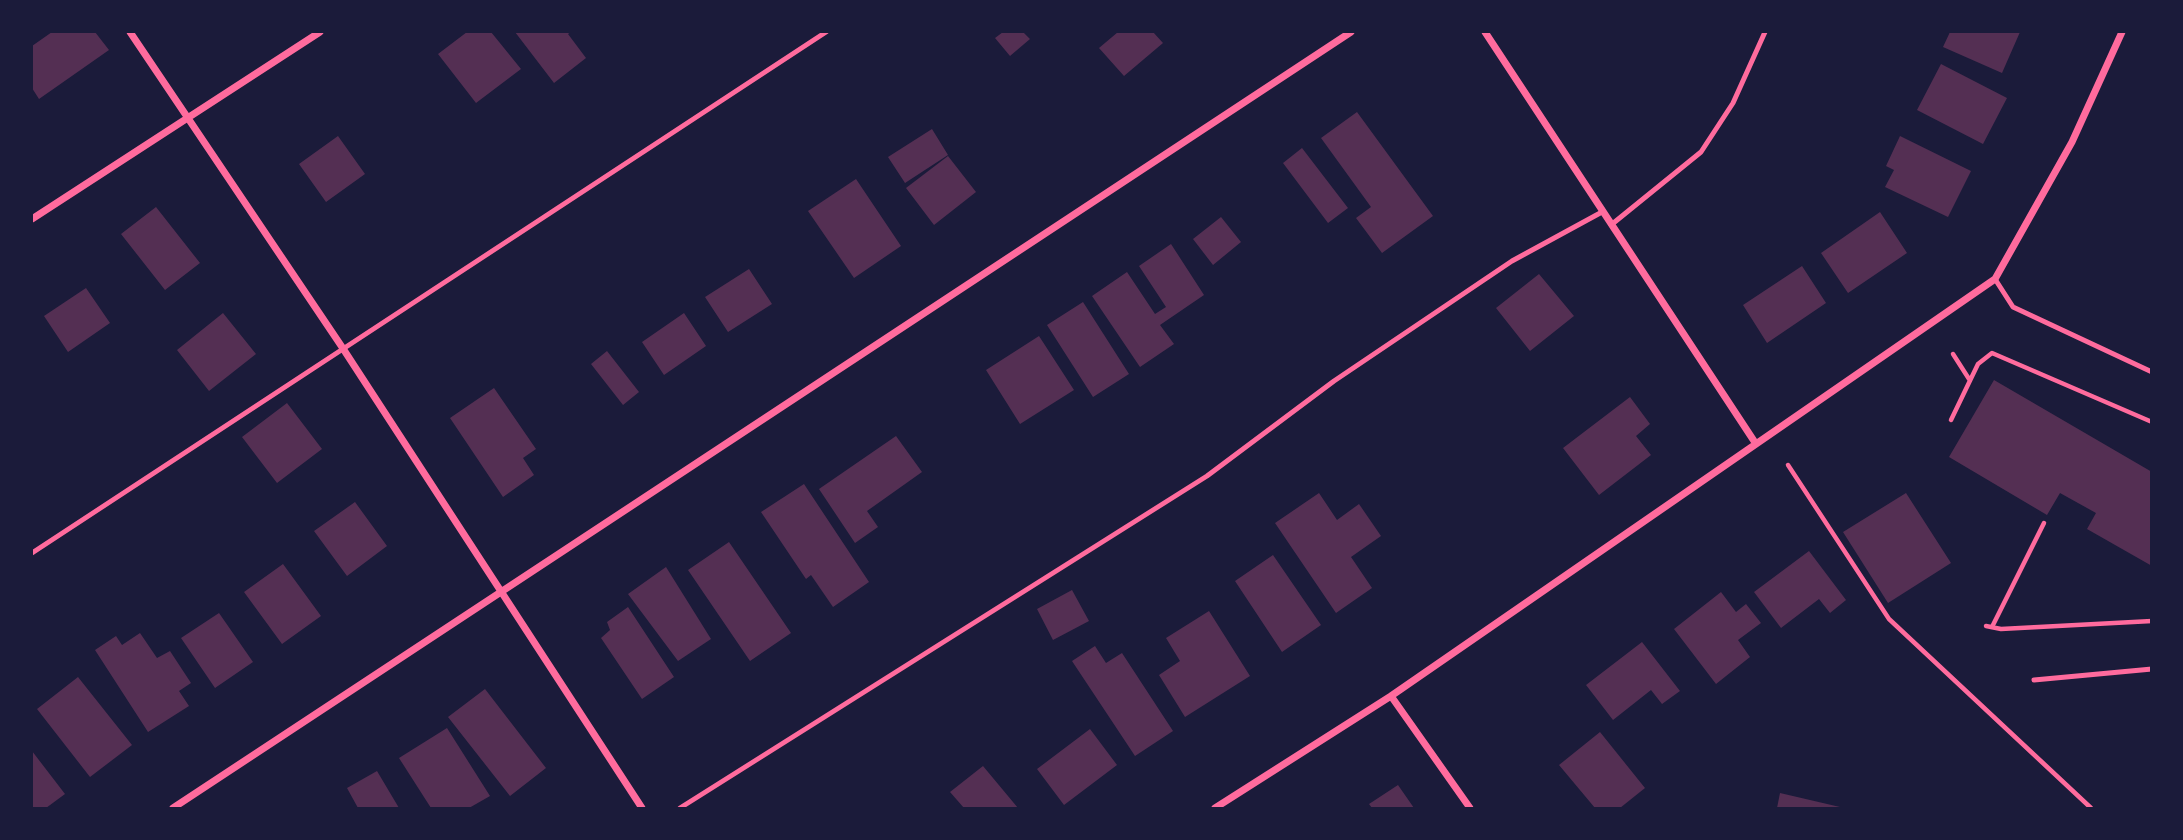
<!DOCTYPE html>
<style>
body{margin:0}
#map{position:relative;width:2183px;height:840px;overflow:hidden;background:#1b1b3a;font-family:"Fira Sans",sans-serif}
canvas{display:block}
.frame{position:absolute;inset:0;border:33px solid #1b1b3a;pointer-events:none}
</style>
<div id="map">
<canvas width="2183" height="840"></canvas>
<div class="frame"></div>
</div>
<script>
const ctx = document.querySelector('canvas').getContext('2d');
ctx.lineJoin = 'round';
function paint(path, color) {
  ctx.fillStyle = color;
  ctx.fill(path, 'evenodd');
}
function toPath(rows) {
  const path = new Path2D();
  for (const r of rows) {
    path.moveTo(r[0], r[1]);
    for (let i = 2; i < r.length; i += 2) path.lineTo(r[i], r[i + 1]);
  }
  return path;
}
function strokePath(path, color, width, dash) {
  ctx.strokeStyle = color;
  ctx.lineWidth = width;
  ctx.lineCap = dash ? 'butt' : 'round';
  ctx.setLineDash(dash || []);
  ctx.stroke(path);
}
paint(toPath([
 [52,32,95,32,109,50,39,99,32,88,32,46],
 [467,32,491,32,521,69,476,103,438,54],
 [515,32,571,32,568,34,586,58,554,83],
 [1003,32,1023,32,1030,39,1010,56,995,38],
 [1118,32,1153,32,1163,43,1124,76,1099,48],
 [1950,32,2020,32,2002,73,1943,47],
 [1941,64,2007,98,1983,144,1917,110],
 [1357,112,1433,216,1382,253,1356,218,1371,207,1321,138],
 [932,129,948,155,905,183,888,157],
 [338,136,365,174,326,202,299,164],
 [1900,136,1971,171,1948,217,1885,187,1894,170,1886,166],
 [1302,148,1348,208,1328,223,1283,163],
 [948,156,976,192,934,225,906,188],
 [856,179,901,246,854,278,808,211],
 [156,207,200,263,165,290,121,234],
 [1880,212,1907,253,1848,293,1821,253],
 [1221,217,1241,242,1213,265,1193,239],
 [1171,244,1204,295,1160,325,1174,344,1140,367,1092,296,1127,272,1155,314,1166,307,1139,266],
 [1802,266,1826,303,1767,343,1743,305],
 [749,269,772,304,728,332,705,297],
 [1539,274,1574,316,1530,351,1496,308],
 [86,288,110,323,68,352,44,316],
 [1083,302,1129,374,1093,397,1047,325],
 [223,313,256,354,209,391,177,350],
 [684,313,706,346,664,375,642,342],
 [1039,336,1074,390,1020,424,986,370],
 [607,351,639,392,623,405,591,364],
 [1994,380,2152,472,2152,566,2087,529,2096,513,2060,493,2047,515,1949,457],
 [494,388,536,449,523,458,534,475,503,497,450,418],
 [1630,397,1650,424,1636,436,1651,455,1599,495,1563,448],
 [287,403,322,449,277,483,242,437],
 [896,436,922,472,867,511,878,527,855,543,819,489],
 [804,484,869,582,833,607,811,575,806,579,761,512],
 [1319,493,1337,520,1359,504,1381,536,1351,557,1372,588,1336,613,1275,523],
 [1906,493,1951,563,1888,603,1843,532],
 [355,502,387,546,347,576,314,531],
 [729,542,791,633,750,661,688,570],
 [1809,551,1846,600,1830,613,1819,599,1781,628,1754,592],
 [1273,555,1321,625,1282,652,1235,581],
 [283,564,321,616,282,644,244,592],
 [666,567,711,639,678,661,628,594],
 [1072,590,1089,621,1053,640,1037,609],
 [1721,592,1736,612,1746,604,1761,623,1738,640,1750,657,1716,684,1674,629],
 [628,607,674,677,642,699,601,638,610,630,607,622],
 [1209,611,1250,676,1185,717,1159,675,1180,661,1166,638],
 [219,613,253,662,215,688,181,638],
 [140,633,157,658,170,651,191,683,179,691,189,706,148,732,95,650,116,636,122,645],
 [1642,642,1680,691,1662,704,1651,690,1613,720,1586,685],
 [1095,646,1106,663,1122,653,1173,731,1135,756,1072,661],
 [78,677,132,745,90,777,37,709],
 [485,689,546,768,510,796,448,717],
 [447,728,490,796,469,808,431,808,399,758],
 [1090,729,1117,765,1064,805,1037,769],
 [1600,732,1645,788,1620,808,1595,808,1559,765],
 [32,751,65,794,46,808,32,808],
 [983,766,1018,808,964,808,950,792],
 [377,771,399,808,358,808,347,788],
 [1398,785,1414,808,1372,808,1369,804],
 [1780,793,1840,807,1840,808,1777,808]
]), '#542f53');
strokePath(toPath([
 [1953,354,1969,379],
 [1951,420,1978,364,1992,353,2152,422],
 [1788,465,1889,619,2091,808],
 [1986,626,2001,629,2152,621],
 [1992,627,2044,523]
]), '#ff6b9d', 4.5);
strokePath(toPath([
 [1611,225,1701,152,1733,103,1765,32],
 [1995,279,2013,307,2152,372],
 [32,553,826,32],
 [2034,680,2152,669],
 [680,808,1207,476,1334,381,1512,261,1602,212]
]), '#ff6b9d', 5);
strokePath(toPath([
 [130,32,342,347,642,808],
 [1485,32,1756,444],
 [32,219,320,32],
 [1391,696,1470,808],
 [173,808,1351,32],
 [1215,808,1391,696,1995,279,2072,142,2122,32]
]), '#ff6b9d', 7);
</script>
